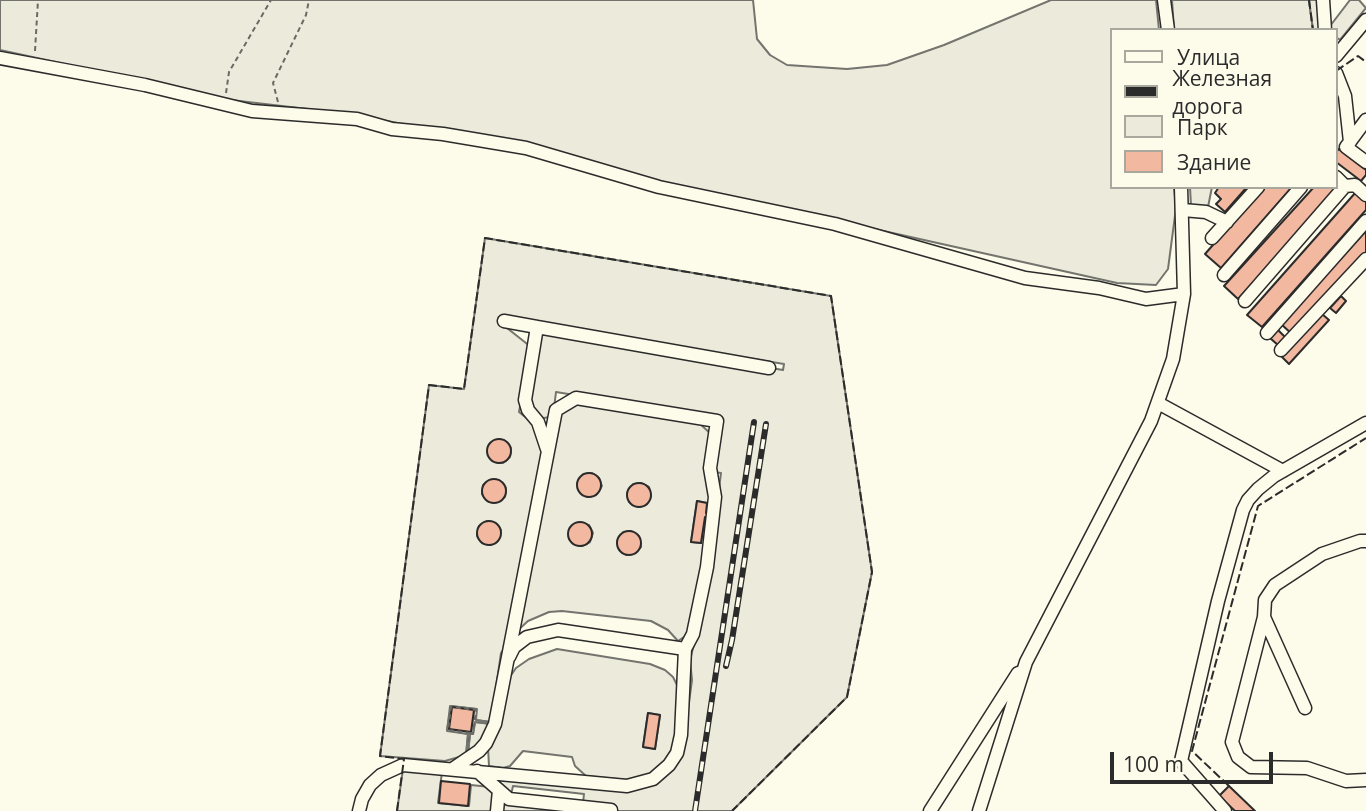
<!DOCTYPE html>
<meta charset="utf-8">
<style>
body{margin:0}
#map{position:relative;width:1366px;height:811px;overflow:hidden;background:#fdfbea;font-family:"Open Sans",sans-serif}
canvas{display:block}
.legend{position:absolute;left:1110px;top:28px;width:228px;height:161px;box-sizing:border-box;background:#fdfbea;border:2px solid #a9a89e;margin:0;padding:9px 12px;list-style:none;font-size:21px;color:#2b2b2b}
.legend li{display:flex;align-items:center;gap:14px;height:35px}
.legend b{width:35px;border:2px solid #a9a89e}
.scale{position:absolute;left:1110px;top:752px;width:163px;height:32px;box-sizing:border-box;border:4px solid #2b2b2b;border-top:0;padding-left:9px;font-size:21px;line-height:24px;white-space:nowrap;color:#2b2b2b;-webkit-text-stroke:5px #fdfbea;paint-order:stroke}
</style>
<div id="map">
<canvas width="1366" height="811"></canvas>
<ul class="legend">
<li><b style="height:9px;background:#fdfbea"></b>Улица</li>
<li><b style="height:9px;background:#2b2b2b"></b>Железная дорога</li>
<li><b style="height:19px;background:#ecebdb"></b>Парк</li>
<li><b style="height:19px;background:#f2b8a0"></b>Здание</li>
</ul>
<div class="scale">100 m</div>
</div>
<script>
const ctx = document.querySelector('canvas').getContext('2d');
ctx.lineJoin = 'round';
function paint(path, color) {
  ctx.fillStyle = color;
  ctx.fill(path, 'evenodd');
}
function toPath(rows) {
  const path = new Path2D();
  for (const r of rows) {
    if (r.length === 3) {
      path.moveTo(r[0] + r[2], r[1]);
      path.arc(r[0], r[1], r[2], 0, 2 * Math.PI);
      continue;
    }
    path.moveTo(r[0], r[1]);
    for (let i = 2; i < r.length; i += 2) path.lineTo(r[i], r[i + 1]);
  }
  return path;
}
function strokePath(path, color, width, dash) {
  ctx.strokeStyle = color;
  ctx.lineWidth = width;
  ctx.lineCap = dash ? 'butt' : 'round';
  ctx.setLineDash(dash || []);
  ctx.stroke(path);
}
const green = toPath([
 [0,0,753,0,757,39,770,55,787,65,847,69,887,65,944,45,1051,0,1156,0,1159,30,1112,30,1112,187,1174,187,1176,208,1168,269,1156,285,1117,283,408,125,350,114,231,100,0,50,0,0],
 [1172,0,1309,0,1313,30,1174,30,1172,0],
 [1190,187,1212,187,1208,207,1191,206,1190,187],
 [485,238,831,296,872,572,847,697,732,811,614,811,583,803,584,794,513,786,511,795,495,780,495,777,641,788,683,747,692,680,690,660,704,605,721,473,714,472,721,419,556,392,553,416,540,419,529,400,540,330,783,370,784,364,503,318,502,324,531,347,519,412,534,424,545,450,508,643,501,653,491,722,475,720,476,709,451,706,447,730,468,734,466,755,445,761,380,756,429,385,464,389,485,238],
 [495,440,504,440,511,448,510,457,503,463,495,462,488,454,489,446,495,440],
 [490,480,499,480,506,488,505,497,498,502,489,502,482,494,483,485,490,480],
 [487,521,496,523,501,530,498,541,491,545,482,543,477,536,479,526,487,521],
 [578,402,698,422,712,435,712,500,703,567,687,635,678,641,668,630,651,621,562,611,549,612,528,621,516,632,557,417,578,402],
 [592,473,599,478,602,486,596,495,587,497,580,492,577,483,583,474,592,473],
 [641,483,649,487,651,496,647,504,639,507,629,502,627,493,633,484,641,483],
 [697,501,707,503,701,543,691,542,697,501],
 [576,523,589,525,593,533,590,542,582,546,574,544,569,539,569,530,576,523],
 [631,531,639,536,641,547,635,553,626,555,619,550,617,541,623,532,631,531],
 [557,649,650,664,665,670,673,677,678,687,680,702,674,748,659,771,637,781,586,776,575,766,572,757,523,751,510,766,503,768,489,766,488,747,507,681,516,668,529,659,557,649],
 [648,713,660,715,655,749,643,747,648,713],
 [475,722,491,724,486,736,468,753,470,734,473,734,475,722],
 [403,769,442,772,438,803,469,806,471,785,490,787,496,792,494,811,397,811,403,769],
 [502,798,595,811,501,811,502,798]
]);
paint(green, '#ecebdb');
strokePath(green, '#74746e', 2);
const parking = toPath([
 [1309,0,1317,0,1321,30,1313,30,1309,0],
 [1350,0,1359,0,1366,8,1340,40,1336,37,1336,30,1327,30,1350,0],
 [450,706,477,709,476,720,491,722,491,724,475,722,473,734,470,734,468,753,466,755,468,734,447,731,450,706],
 [452,708,474,711,471,732,449,729,452,708]
]);
paint(parking, '#eceadb');
strokePath(parking, '#74746e', 2);
const building = toPath([
 [1339,149,1366,170,1366,175,1361,181,1336,162,1336,152,1339,149],
 [1336,185,1340,188,1238,299,1224,286,1314,187,1336,187,1336,185],
 [1219,187,1247,187,1225,212,1216,204,1221,199,1215,193,1219,187],
 [1264,187,1292,187,1221,268,1205,254,1264,187],
 [1356,192,1366,201,1366,210,1262,327,1247,315,1356,192],
 [1366,231,1366,255,1293,335,1281,324,1366,231],
 [1341,296,1346,301,1336,313,1330,308,1341,296],
 [1322,314,1329,320,1289,364,1282,357,1322,314],
 [1278,330,1286,338,1279,346,1270,338,1278,330],
 [499,451,12],
 [589,485,12],
 [494,491,12],
 [639,495,12],
 [697,501,707,503,706,513,709,514,708,517,705,517,701,543,691,542,697,501],
 [489,533,12],
 [580,534,12],
 [629,543,12],
 [452,707,474,710,471,732,449,729,452,707],
 [648,713,660,715,655,749,643,747,648,713],
 [441,781,470,784,468,806,439,803,441,781],
 [1229,786,1255,811,1235,811,1219,796,1229,786]
]);
paint(building, '#f2b8a0');
strokePath(building, '#2b2b2b', 2);
const minor = toPath([
 [1164,0,1168,30],
 [1323,0,1325,30],
 [1336,56,1366,20],
 [0,58,145,85,252,111,357,119,392,129,443,134,526,148,659,187,835,224,1025,278,1099,288,1146,299,1184,294],
 [1336,73,1345,96,1350,142],
 [1366,120,1346,147,1366,162],
 [1336,177,1345,186,1355,185,1366,195],
 [1183,210,1206,212,1227,222],
 [1212,238,1258,187],
 [1224,275,1301,187],
 [1245,301,1345,186],
 [504,321,537,327],
 [1267,333,1366,221],
 [1281,350,1366,259],
 [1158,403,1283,471],
 [547,449,538,422,528,410,525,400,537,327,769,368],
 [1264,617,1232,742,1238,757,1251,767,1307,768,1346,781,1366,780],
 [509,657,514,647,527,637,558,630,685,649],
 [1305,708,1264,617,1265,600,1275,585,1322,554,1360,541,1366,541],
 [477,771,509,799,611,810],
 [359,811,362,799,370,785,381,775,403,765,627,786,653,779,669,765,677,753,681,735,685,649,693,634,707,567,715,497,710,468,717,421,576,398,556,410,495,724,486,743,479,751,454,768],
 [497,811,499,790],
 [930,811,1018,673],
 [979,811,1026,662,1151,421,1173,359,1184,294,1181,187],
 [1225,811,1181,761,1218,601,1243,510,1248,500,1258,489,1274,476,1366,423]
]);
strokePath(minor, '#2b2b2b', 15);
strokePath(toPath([
 [35,51,38,0],
 [226,93,229,72,271,0],
 [278,102,273,83,306,15,309,0],
 [468,742,470,733,448,730,451,707,476,710,473,733,470,733]
]), '#6a6964', 2, [5, 3.5]);
strokePath(minor, '#fdfbea', 12);
const rail = toPath([
 [726,666,732,640,766,424],
 [695,811,754,422]
]);
strokePath(rail, '#2b2b2b', 6);
strokePath(rail, '#fdfbea', 3.5, [10]);
strokePath(toPath([
 [1309,0,1313,30],
 [1336,71,1358,56,1366,62],
 [1229,786,1192,751,1258,506,1366,438],
 [397,811,404,759,380,756,429,385,464,389,485,238,831,296,872,572,847,697,732,811]
]), '#2b2b2b', 2, [9, 3.5]);
</script>
